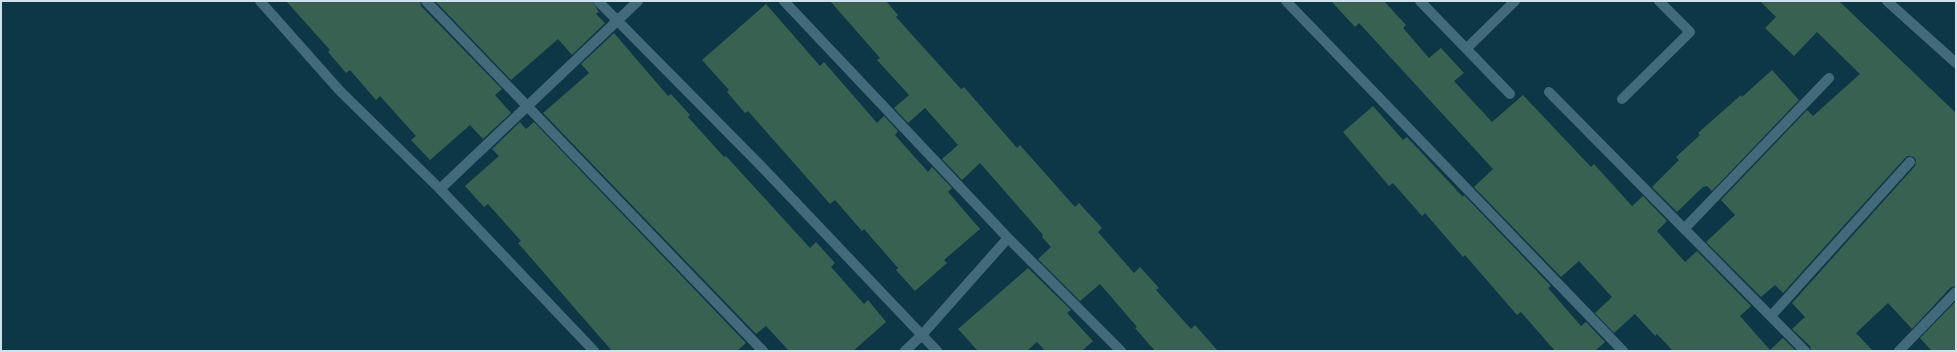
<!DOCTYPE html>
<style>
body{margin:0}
#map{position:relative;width:1957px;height:352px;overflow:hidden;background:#0d3747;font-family:Raleway,sans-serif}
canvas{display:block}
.frame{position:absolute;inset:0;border:2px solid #cde2ec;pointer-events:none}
</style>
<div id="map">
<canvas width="1957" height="352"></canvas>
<div class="frame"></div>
</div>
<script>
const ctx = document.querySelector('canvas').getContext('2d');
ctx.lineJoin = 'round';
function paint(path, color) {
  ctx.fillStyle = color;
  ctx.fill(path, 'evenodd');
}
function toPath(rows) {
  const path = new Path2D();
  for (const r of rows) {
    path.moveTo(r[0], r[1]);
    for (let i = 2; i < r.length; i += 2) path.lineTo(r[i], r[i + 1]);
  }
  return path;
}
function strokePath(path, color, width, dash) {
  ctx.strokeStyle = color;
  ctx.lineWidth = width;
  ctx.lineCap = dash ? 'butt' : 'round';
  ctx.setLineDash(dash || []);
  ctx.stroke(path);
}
paint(toPath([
 [286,1,420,1,421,6,502,89,495,95,511,113,483,139,470,125,430,160,411,140,416,136,380,96,376,100,350,70,346,73,328,52,330,50],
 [435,1,592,1,599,12,596,14,605,23,572,55,558,39,511,80],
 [830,1,886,1,898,15,896,17,961,89,964,87,1017,148,1020,145,1075,207,1079,203,1102,228,1098,232,1134,273,1140,267,1159,288,1156,290,1191,329,1195,325,1218,351,1155,351,1135,328,1137,327,1100,284,1080,301,1038,259,1051,247,1042,237,1043,235,980,163,962,180,942,159,958,145,925,108,908,123,894,108,909,95,877,60,880,58],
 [1331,1,1384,1,1406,25,1403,28,1429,58,1441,48,1464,73,1454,81,1492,122,1523,95,1591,167,1594,164,1632,206,1643,196,1667,221,1657,231,1685,262,1697,251,1751,306,1740,316,1770,350,1783,338,1796,351,1673,351,1657,334,1655,336,1635,314,1614,333,1595,313,1612,297,1579,261,1561,277,1474,187,1493,169,1359,23,1355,27],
 [1760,1,1839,1,1956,113,1956,286,1951,287,1912,329,1888,303,1856,333,1873,351,1811,351,1810,346,1792,329,1805,317,1792,303,1915,166,1916,160,1914,157,1908,156,1905,158,1783,293,1775,285,1761,297,1706,242,1735,215,1721,200,1807,110,1813,116,1860,74,1817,32,1794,56,1765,28,1776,17],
 [766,4,820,66,824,62,877,123,884,116,898,131,895,135,928,172,932,167,952,188,948,192,980,229,944,260,947,263,915,291,896,270,898,268,864,229,862,231,835,200,830,204,748,111,745,113,727,92,729,90,702,60],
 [614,33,668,96,671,94,690,115,688,117,724,157,726,156,810,248,816,242,835,263,831,267,864,304,868,300,886,322,853,351,789,351,766,326,756,334,543,113,589,73,581,64],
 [1772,70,1799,100,1712,191,1707,186,1703,187,1677,212,1652,187,1679,160,1676,157,1700,135,1698,133,1741,95,1742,97],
 [1373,106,1403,140,1407,137,1463,197,1464,195,1551,286,1548,288,1581,326,1586,322,1605,342,1595,351,1555,351,1521,312,1517,315,1465,255,1463,257,1425,213,1422,216,1393,183,1389,186,1343,132],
 [520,122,526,129,534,122,746,343,737,351,612,351,518,243,521,241,488,204,484,207,465,186,499,156,492,149],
 [1028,268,1071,310,1067,313,1093,341,1082,351,1045,351,1037,342,1027,351,978,351,958,329],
 [1956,301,1956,351,1932,351,1920,338]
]), '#386151');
strokePath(toPath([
 [260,1,340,91,440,189,594,351],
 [426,1,763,351],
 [598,1,763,168,937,351],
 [784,1,1008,238,1121,351],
 [1286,1,1623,351],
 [1420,1,1510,94],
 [1887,1,1956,63],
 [1467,48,1515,1],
 [1549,92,1805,351],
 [1622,99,1690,32,1659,1],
 [440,189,638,1],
 [1684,229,1829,78],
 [1771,316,1910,162],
 [905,351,921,336,1008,238],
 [1899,351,1956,292]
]), '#426a7b', 10);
</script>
